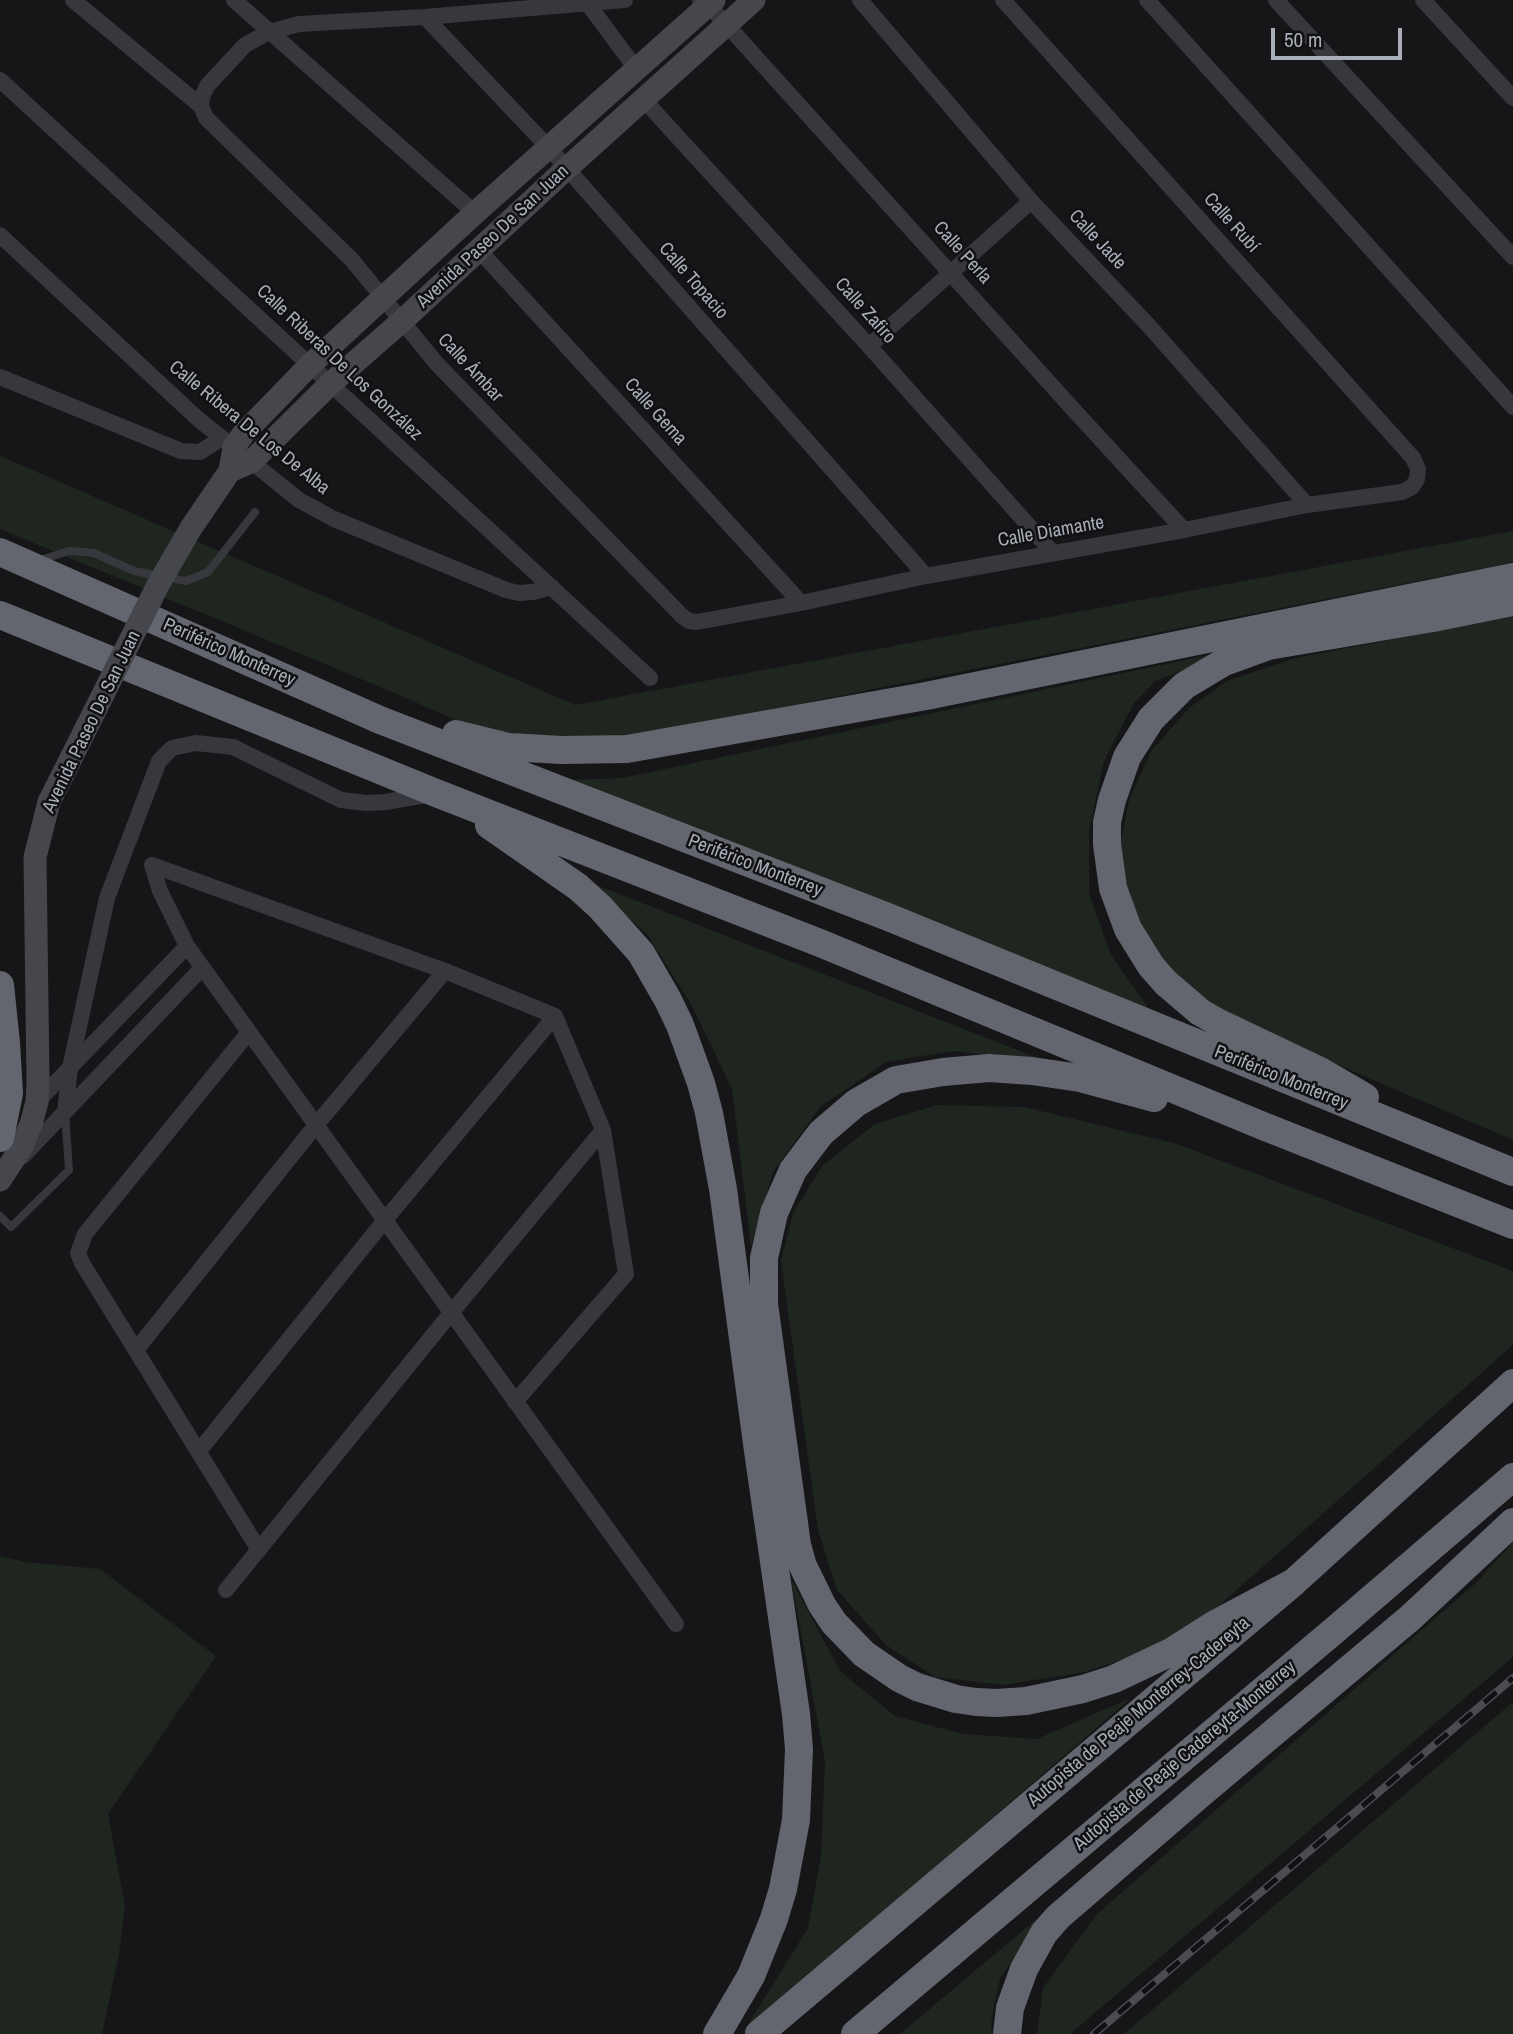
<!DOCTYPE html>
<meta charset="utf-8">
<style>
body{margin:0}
#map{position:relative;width:1513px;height:2034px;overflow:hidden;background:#161618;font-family:"Archivo Narrow",sans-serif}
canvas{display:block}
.scale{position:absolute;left:1271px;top:28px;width:131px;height:32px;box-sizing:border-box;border:4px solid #a8adb8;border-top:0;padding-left:9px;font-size:21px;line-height:24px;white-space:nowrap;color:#a8adb8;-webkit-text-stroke:5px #111113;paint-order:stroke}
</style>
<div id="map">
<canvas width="1513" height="2034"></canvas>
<div class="scale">50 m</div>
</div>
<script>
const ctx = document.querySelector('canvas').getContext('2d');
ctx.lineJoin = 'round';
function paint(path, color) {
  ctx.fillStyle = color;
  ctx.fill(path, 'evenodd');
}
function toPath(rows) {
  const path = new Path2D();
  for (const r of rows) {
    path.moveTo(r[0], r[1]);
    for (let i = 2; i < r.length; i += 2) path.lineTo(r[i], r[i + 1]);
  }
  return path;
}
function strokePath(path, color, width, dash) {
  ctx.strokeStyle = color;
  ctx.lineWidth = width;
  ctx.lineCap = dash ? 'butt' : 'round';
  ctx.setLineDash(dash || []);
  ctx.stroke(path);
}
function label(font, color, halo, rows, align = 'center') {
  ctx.font = font + ' "Archivo Narrow",sans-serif';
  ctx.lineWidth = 5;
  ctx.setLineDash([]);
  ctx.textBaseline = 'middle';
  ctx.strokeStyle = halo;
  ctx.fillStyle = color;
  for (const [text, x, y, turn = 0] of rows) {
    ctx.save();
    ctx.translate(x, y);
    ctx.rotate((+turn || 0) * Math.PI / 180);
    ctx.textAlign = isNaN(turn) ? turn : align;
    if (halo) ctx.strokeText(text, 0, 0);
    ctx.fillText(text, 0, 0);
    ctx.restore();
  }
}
paint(toPath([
 [0,456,575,705,1513,531,1513,562,612,741,541,738,465,724,390,691,0,529],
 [1513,617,1513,1140,1250,1027,1188,987,1145,940,1127,895,1120,845,1130,797,1152,750,1189,708,1227,681,1295,658],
 [1243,648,1155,681,1134,703,1104,761,1089,831,1089,894,1111,955,1154,1016,571,780,622,778],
 [586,881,1043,1060,953,1051,886,1062,820,1107,773,1172,751,1246,732,1089,692,1006,647,934],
 [937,1105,1025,1107,1177,1144,1513,1271,1513,1345,1222,1603,1159,1647,1085,1672,1003,1685,935,1677,886,1645,837,1590,818,1530,781,1261,793,1213,822,1166,875,1124],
 [1513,1542,1513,1657,1070,2034,1037,2034,1043,1988,1097,1914,1479,1580],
 [0,1556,25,1562,100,1569,216,1656,108,1814,125,1906,119,1954,102,2034,0,2034],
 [791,1579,840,1671,895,1716,963,1734,1037,1739,1131,1698,742,2034,808,1928,821,1856,825,1761],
 [1513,1702,1513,2034,1124,2034],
 [1053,1905,1000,1978,992,2016,991,2034,900,2034]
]), '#1e261f');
strokePath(toPath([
 [40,560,69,551,94,553,134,571,186,581,208,572,255,512],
 [0,1216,11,1227,69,1170,65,1113]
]), '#37383d', 8);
strokePath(toPath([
 [73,0,201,106,206,118,352,260,437,364,682,616,689,621,697,622,801,603,926,576,1184,530,1307,505,1402,492,1412,487,1417,479,1418,469,1413,458,1003,0],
 [234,0,475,213],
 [860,0,1031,201,1149,326,1307,505],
 [1147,0,1513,407],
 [1276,0,1513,257],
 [1423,0,1513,98],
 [700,1,708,5,726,24,1072,408,1184,530],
 [588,4,637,70],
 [425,17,549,148,926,576],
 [0,80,650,678],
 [643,99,869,346,1053,553],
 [201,106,202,97,207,86,245,45,269,32,299,24,425,17,625,0],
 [0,235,197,418,299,500,334,519,506,590,519,593,533,592,552,587],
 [478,249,801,603],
 [869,346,1031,201],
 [0,377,181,451,200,452,222,438],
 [152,865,160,891,187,946,676,1624],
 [152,865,445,971,555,1016,603,1130,626,1274,515,1402],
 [249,1032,85,1234,78,1253,82,1263,259,1550],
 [37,1102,187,946],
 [65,1112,70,1068,107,898,159,761,172,748,196,743,233,747,341,800,366,803,386,802,431,794],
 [23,1156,202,968],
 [136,1350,316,1125,445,971],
 [199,1451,385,1220,555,1016],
 [226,1590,451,1313,603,1130]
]), '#37383d', 16);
strokePath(toPath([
 [230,471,251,462,330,384,402,321,566,169,754,0],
 [223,481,230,471,234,447,244,433,310,365,475,213,714,0],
 [0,1180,21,1148,31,1124,37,1102,38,1081,35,857,49,802]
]), '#45474d', 23);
strokePath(toPath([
 [0,552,380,720,888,917,1513,1172],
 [0,615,436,793,820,943,1263,1126,1513,1225],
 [456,734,509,747,562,750,627,749,926,696,1513,577],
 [489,825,578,887,600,907,641,953,668,1000,680,1025,701,1083,709,1113,723,1189,758,1451,796,1714,799,1749,796,1820,783,1889,774,1919,751,1976,717,2034],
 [0,985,6,1043,9,1093,0,1138],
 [1365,1097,1322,1072,1219,1023,1200,1012,1166,983,1151,966,1128,929,1113,888,1107,844,1107,822,1112,800,1127,757,1151,719,1184,686,1224,662,1268,646,1433,618,1513,602],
 [1154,1098,1080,1078,1032,1071,989,1068,943,1072,896,1080,856,1103,821,1133,793,1170,774,1213,764,1258,764,1304,797,1545,803,1566,822,1605,834,1623,864,1654,899,1678,917,1687,956,1699,976,1702,997,1703,1026,1701,1083,1689,1114,1679,1171,1652,1215,1624,1294,1582],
 [759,2034,1294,1582,1513,1383],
 [855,2034,1336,1629,1513,1477],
 [1007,2034,1010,2008,1024,1969,1044,1933,1058,1917,1204,1791,1410,1618,1513,1522]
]), '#63666e', 28);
const rail = toPath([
 [1094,2034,1513,1678]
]);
strokePath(rail, '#4a4c52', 8);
strokePath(rail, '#111113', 5, [16]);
strokePath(toPath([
 [49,802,158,585,191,528,223,481]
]), '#45474d', 23);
label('19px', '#a8adb8', '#111113', [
 ["Calle Rubí",1231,223,48],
 ["Avenida Paseo De San Juan",493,237,-43],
 ["Calle Jade",1097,240,47],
 ["Calle Perla",962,253,48],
 ["Calle Topacio",693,281,49],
 ["Calle Zafiro",865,311,48],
 ["Calle Riberas De Los González",339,363,43],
 ["Calle Ámbar",470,368,47],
 ["Calle Gema",655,412,48],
 ["Calle Ribera De Los De Alba",249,428,39],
 ["Calle Diamante",1051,532,-10],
 ["Periférico Monterrey",229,653,24],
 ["Avenida Paseo De San Juan",92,722,-64],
 ["Periférico Monterrey",755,866,21],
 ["Periférico Monterrey",1281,1078,22],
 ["Autopista de Peaje Monterrey-Cadereyta",1139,1712,-40],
 ["Autopista de Peaje Cadereyta-Monterrey",1185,1756,-40]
]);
</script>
